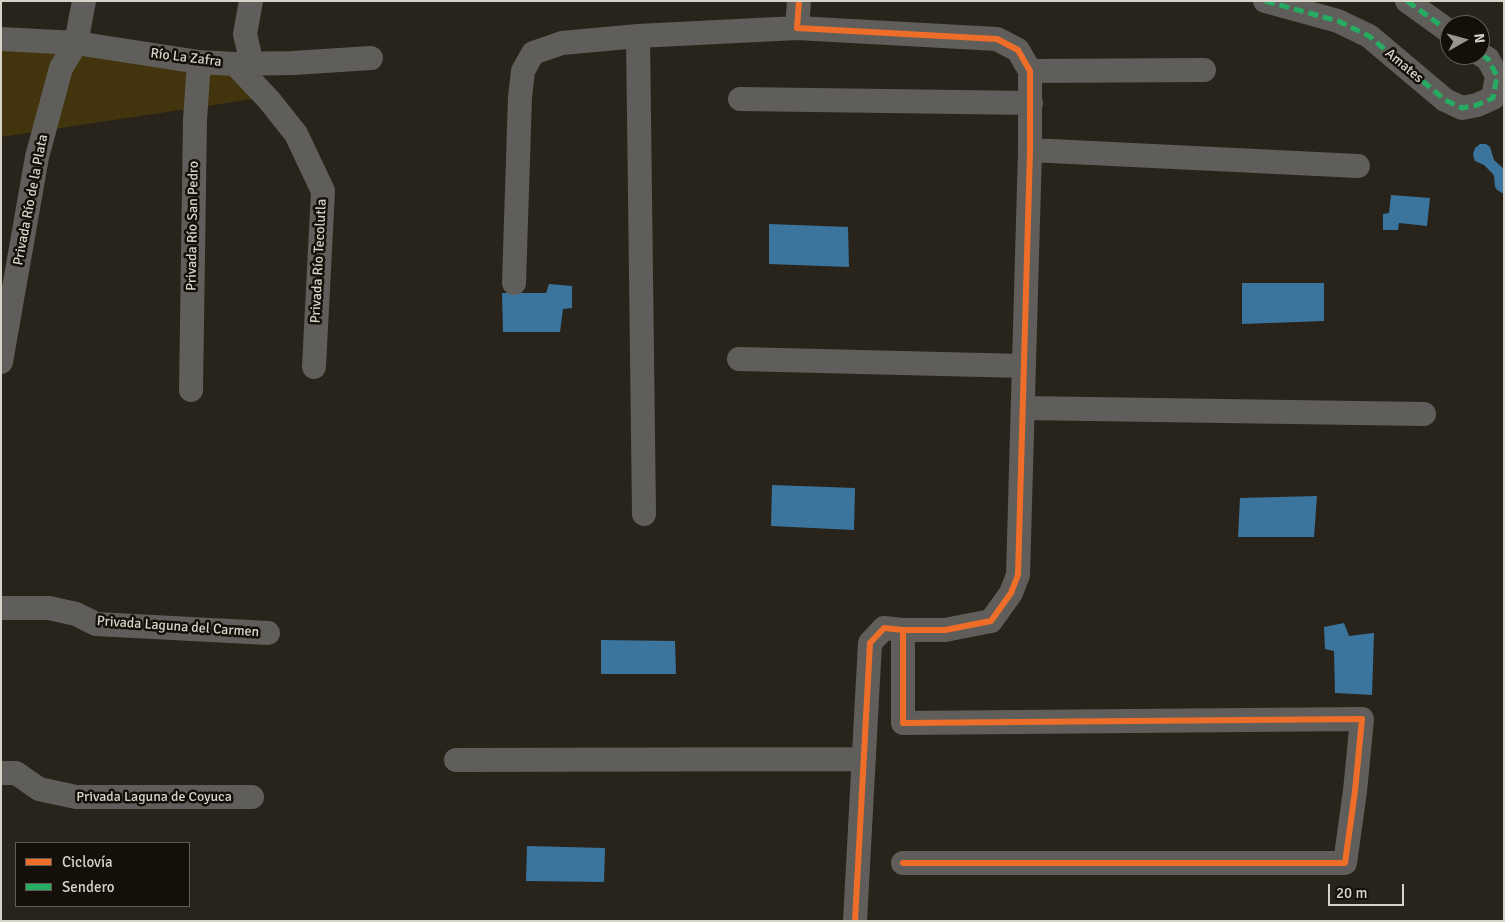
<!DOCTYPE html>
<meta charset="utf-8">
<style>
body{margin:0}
#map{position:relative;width:1505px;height:922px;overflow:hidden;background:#28241b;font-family:Signika,sans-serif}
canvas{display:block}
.frame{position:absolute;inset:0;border:2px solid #d7d3c8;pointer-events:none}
.legend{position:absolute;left:15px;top:842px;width:175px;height:65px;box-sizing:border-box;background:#141009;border:1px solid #625e55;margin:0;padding:6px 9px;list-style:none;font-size:15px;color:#d7d3c8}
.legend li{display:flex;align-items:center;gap:10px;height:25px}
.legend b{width:25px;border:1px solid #625e55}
.north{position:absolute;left:1440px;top:15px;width:50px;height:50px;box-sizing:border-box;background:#141009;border:1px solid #625e55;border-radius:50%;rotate:83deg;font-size:14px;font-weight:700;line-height:20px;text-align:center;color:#d7d3c8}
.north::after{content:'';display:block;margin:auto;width:18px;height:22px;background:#9a968b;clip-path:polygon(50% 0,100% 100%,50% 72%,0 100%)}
.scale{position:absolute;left:1328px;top:884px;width:76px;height:22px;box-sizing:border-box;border:2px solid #d7d3c8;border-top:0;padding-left:6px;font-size:15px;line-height:18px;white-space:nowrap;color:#d7d3c8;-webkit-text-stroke:4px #141009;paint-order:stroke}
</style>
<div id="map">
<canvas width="1505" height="922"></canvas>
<div class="frame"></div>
<ul class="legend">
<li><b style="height:6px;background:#ee6e29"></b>Ciclovía</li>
<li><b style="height:6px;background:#26ab63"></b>Sendero</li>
</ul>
<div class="north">N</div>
<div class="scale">20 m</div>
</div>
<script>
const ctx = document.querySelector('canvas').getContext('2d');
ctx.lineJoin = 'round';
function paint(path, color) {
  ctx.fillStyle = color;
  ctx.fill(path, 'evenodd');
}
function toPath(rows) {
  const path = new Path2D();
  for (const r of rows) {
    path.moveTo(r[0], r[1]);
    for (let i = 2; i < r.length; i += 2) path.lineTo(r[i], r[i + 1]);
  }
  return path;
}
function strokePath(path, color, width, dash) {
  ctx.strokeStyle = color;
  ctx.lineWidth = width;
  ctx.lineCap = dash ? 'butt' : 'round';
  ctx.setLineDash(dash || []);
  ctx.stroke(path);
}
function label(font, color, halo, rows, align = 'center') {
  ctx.font = font + ' Signika,sans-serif';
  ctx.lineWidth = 5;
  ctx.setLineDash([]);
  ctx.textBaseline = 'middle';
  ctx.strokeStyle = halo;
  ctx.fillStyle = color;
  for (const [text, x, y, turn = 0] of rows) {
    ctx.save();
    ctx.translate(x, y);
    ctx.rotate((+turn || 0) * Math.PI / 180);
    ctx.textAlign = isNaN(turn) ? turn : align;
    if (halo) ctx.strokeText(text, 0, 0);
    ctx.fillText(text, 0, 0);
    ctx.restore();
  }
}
paint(toPath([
 [1,42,237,76,253,99,1,137]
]), '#42340c');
paint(toPath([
 [1480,144,1486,144,1490,147,1494,160,1504,169,1504,194,1497,190,1495,187,1494,176,1492,173,1484,165,1475,161,1474,158,1473,154,1475,148],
 [1391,195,1430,198,1427,226,1399,223,1398,230,1383,230,1383,214,1389,213],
 [769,224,848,227,849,267,769,264],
 [1242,283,1324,283,1324,321,1242,324],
 [549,284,572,286,572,308,563,309,560,332,503,332,502,293,546,293],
 [772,485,855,488,854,530,771,526],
 [1317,496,1314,537,1238,537,1240,498],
 [1344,623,1349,636,1374,633,1372,695,1335,693,1334,651,1325,649,1324,627],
 [601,640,675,641,676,674,601,674],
 [527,846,605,848,604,882,526,881]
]), '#3b759e');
strokePath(toPath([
 [251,1,245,34,252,64],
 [799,1,797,28,997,39,1018,50,1030,71,1030,150,1018,575,1011,593,991,621,945,630,903,630,884,628,870,643,855,921],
 [1265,1,1338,21,1369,36,1445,100,1462,108,1477,105,1493,98,1497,76,1488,59,1480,54],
 [1407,1,1450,32],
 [1,39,76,43,199,62,235,64,293,63,371,58],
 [235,64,269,100,296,134,323,191,314,367],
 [1030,71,1204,70],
 [740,99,1031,103],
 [1030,150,1358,166],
 [514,283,520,97,523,71,533,53,562,43,638,36],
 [739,359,1024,366],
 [1,362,37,157,61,68,76,43,84,1],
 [191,390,195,120,199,62],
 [1023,408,1424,414],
 [644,514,638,36,797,28],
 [1,608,49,608,76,614,96,624,268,633],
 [456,760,864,759],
 [1,773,16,773,39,789,76,797,252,797],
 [903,863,1345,863,1355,791,1362,719,903,723,903,630]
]), '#605e5a', 24);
strokePath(toPath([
 [1265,1,1338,21,1369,36,1445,100,1462,108,1477,105,1493,98,1497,76,1488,59,1480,54],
 [1407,1,1450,32]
]), '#26ab63', 5, [10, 5]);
strokePath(toPath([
 [799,1,797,28,997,39,1018,50,1030,71,1030,150,1018,575,1011,593,991,621,945,630,903,630,884,628,870,643,855,921],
 [903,863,1345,863,1355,791,1362,719,903,723,903,630]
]), '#ee6e29', 6);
label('14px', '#d7d3c8', '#141009', [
 ["Río La Zafra",186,58,7],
 ["Amates",1404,66,40],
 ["Privada Río de la Plata",31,200,-79],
 ["Privada Río San Pedro",193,226,-89],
 ["Privada Río Tecolutla",319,261,-87],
 ["Privada Laguna del Carmen",178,627,4],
 ["Privada Laguna de Coyuca",154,797]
]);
</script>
